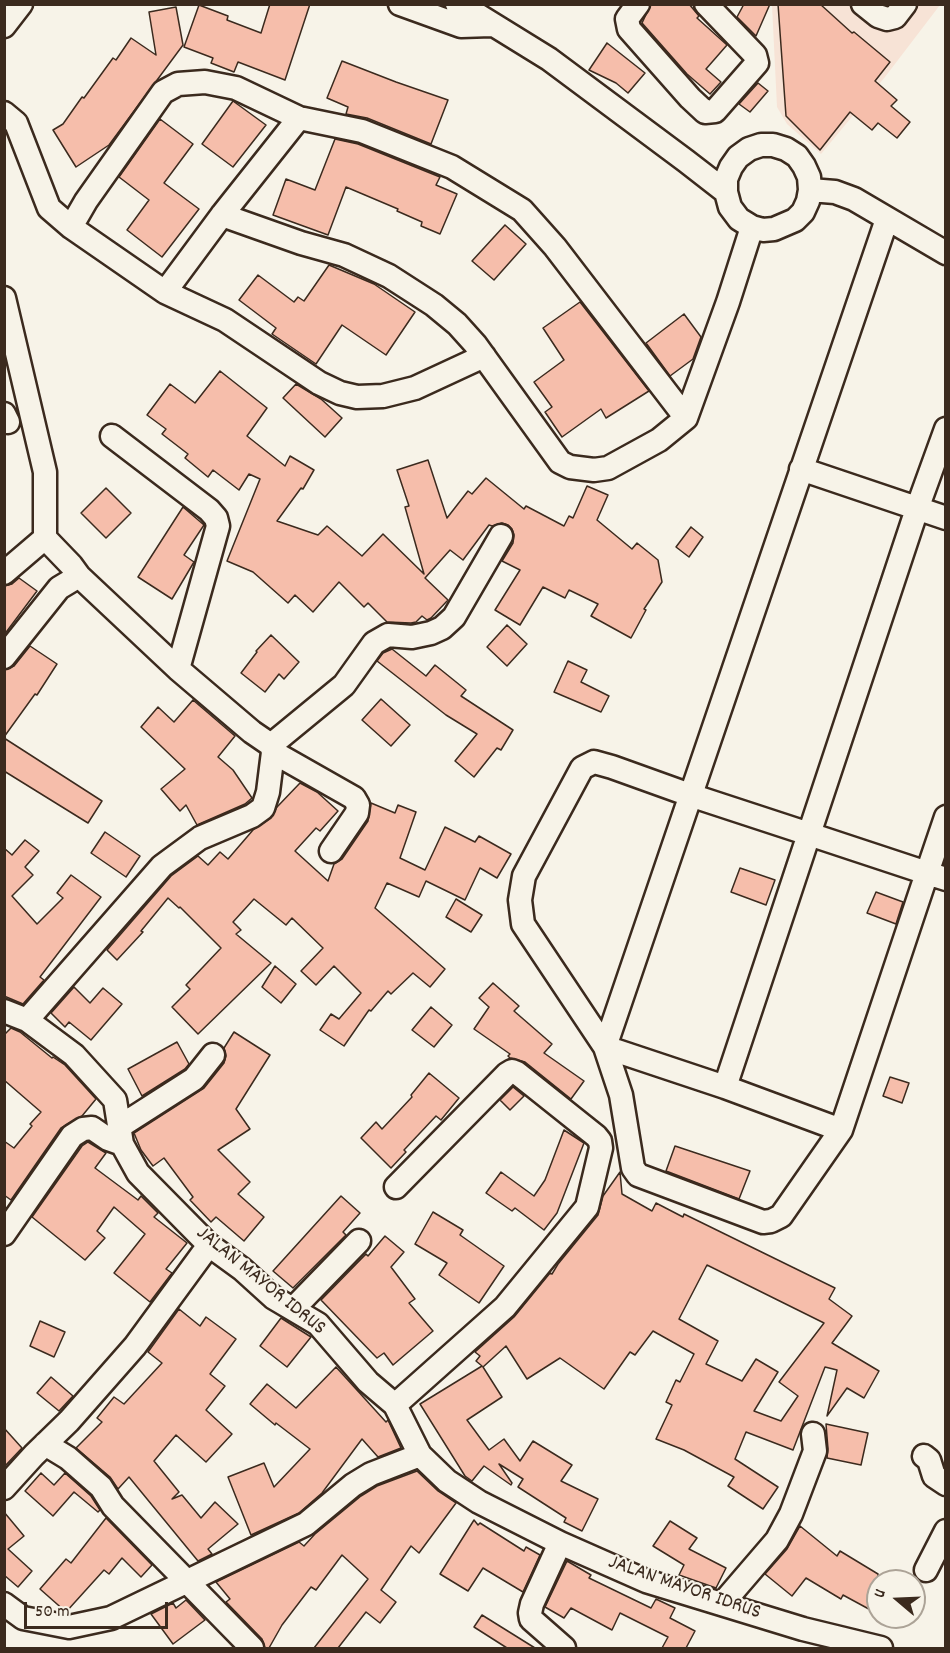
<!DOCTYPE html>
<style>
body{margin:0}
#map{position:relative;width:950px;height:1653px;overflow:hidden;background:#f7f3e8;font-family:Dekko,sans-serif}
canvas{display:block}
.frame{position:absolute;inset:0;border:6px solid #3b2a1e;pointer-events:none}
.north{position:absolute;left:866px;top:1569px;width:60px;height:60px;box-sizing:border-box;background:#f7f3e8;border:2px solid #aca397;border-radius:50%;rotate:289deg;font-size:16px;font-weight:700;line-height:24px;text-align:center;color:#3b2a1e}
.north::after{content:'';display:block;margin:auto;width:21px;height:27px;background:#3b2a1e;clip-path:polygon(50% 0,100% 100%,50% 72%,0 100%)}
.scale{position:absolute;left:24px;top:1602px;width:144px;height:27px;box-sizing:border-box;border:3px solid #3b2a1e;border-top:0;padding-left:8px;font-size:18px;line-height:21px;white-space:nowrap;color:#3b2a1e;-webkit-text-stroke:4px #f7f3e8;paint-order:stroke}
</style>
<div id="map">
<canvas width="950" height="1653"></canvas>
<div class="frame"></div>
<div class="north">U</div>
<div class="scale">50 m</div>
</div>
<script>
const ctx = document.querySelector('canvas').getContext('2d');
ctx.lineJoin = 'round';
function paint(path, color) {
  ctx.fillStyle = color;
  ctx.fill(path, 'evenodd');
}
function toPath(rows) {
  const path = new Path2D();
  for (const r of rows) {
    path.moveTo(r[0], r[1]);
    for (let i = 2; i < r.length; i += 2) path.lineTo(r[i], r[i + 1]);
  }
  return path;
}
function strokePath(path, color, width, dash) {
  ctx.strokeStyle = color;
  ctx.lineWidth = width;
  ctx.lineCap = dash ? 'butt' : 'round';
  ctx.setLineDash(dash || []);
  ctx.stroke(path);
}
function label(font, color, halo, rows, align = 'center') {
  ctx.font = font + ' Dekko,sans-serif';
  ctx.lineWidth = 4.5;
  ctx.setLineDash([]);
  ctx.textBaseline = 'middle';
  ctx.strokeStyle = halo;
  ctx.fillStyle = color;
  for (const [text, x, y, turn = 0] of rows) {
    ctx.save();
    ctx.translate(x, y);
    ctx.rotate((+turn || 0) * Math.PI / 180);
    ctx.textAlign = isNaN(turn) ? turn : align;
    if (halo) ctx.strokeText(text, 0, 0);
    ctx.fillText(text, 0, 0);
    ctx.restore();
  }
}
paint(toPath([
 [772,5,940,5,885,77,821,154,787,124,777,107]
]), '#f7e3d6');
const building = toPath([
 [270,4,310,4,285,80,238,62,234,72,211,63,213,58,184,47,199,5,228,16,227,20,261,33,270,4],
 [651,4,689,4,699,16,697,18,727,45,706,69,721,82,710,94,687,74,642,23,651,4],
 [744,4,770,4,756,36,737,17,744,4],
 [778,4,820,4,852,33,854,32,890,62,875,81,897,100,891,106,910,122,897,138,878,123,872,130,850,112,820,150,786,116,778,4],
 [176,7,183,45,109,145,76,167,53,130,63,124,82,97,84,98,113,58,116,60,131,38,156,55,149,12,176,7],
 [607,43,645,73,628,93,616,83,589,70,607,43],
 [342,61,396,82,448,100,431,144,367,118,346,114,348,107,327,98,342,61],
 [758,83,768,91,750,112,739,104,758,83],
 [233,101,266,125,233,167,202,144,233,101],
 [160,119,193,144,164,183,199,209,162,257,127,230,149,200,119,177,160,119],
 [335,139,358,144,440,177,436,185,457,194,440,234,421,226,422,222,397,211,398,209,346,187,328,235,273,215,286,179,315,190,335,139],
 [505,225,526,244,494,280,472,261,505,225],
 [329,265,374,284,415,312,386,355,342,325,316,364,272,334,276,328,239,300,258,275,294,302,298,297,304,301,329,265],
 [580,302,649,391,606,418,601,409,562,437,545,412,552,407,534,382,564,360,543,328,580,302],
 [684,314,701,337,693,359,670,376,646,343,684,314],
 [220,371,267,408,247,436,285,466,290,456,314,470,303,489,301,488,277,521,318,535,327,526,362,556,383,534,424,574,405,507,409,506,397,470,428,460,447,518,468,491,472,494,486,478,524,509,526,506,564,526,569,516,573,518,587,486,608,495,597,520,632,549,637,543,658,560,662,582,644,609,646,610,631,638,591,616,598,604,569,590,565,598,543,587,520,625,495,610,520,570,502,561,513,543,514,535,512,529,508,525,502,523,492,526,489,525,463,560,450,550,425,578,448,600,431,618,427,620,422,616,416,622,411,623,387,622,368,603,364,607,339,582,313,612,295,595,288,603,253,572,227,561,260,479,249,474,239,490,213,470,208,477,185,458,188,454,162,434,166,429,147,415,170,384,195,403,220,371],
 [296,384,321,399,342,418,325,437,283,398,296,384],
 [106,488,131,513,106,538,81,513,106,488],
 [183,507,204,525,184,555,194,562,172,599,138,577,183,507],
 [691,527,703,537,689,557,676,547,691,527],
 [19,578,37,591,4,635,4,586,12,584,19,578],
 [507,625,527,644,507,666,487,647,507,625],
 [271,635,299,662,284,679,279,674,265,692,241,673,257,652,256,651,271,635],
 [30,646,57,664,37,695,35,694,4,737,4,670,14,666,30,646],
 [392,649,426,676,435,665,466,690,461,696,513,730,501,750,497,748,474,777,455,761,477,734,446,715,377,661,383,653,392,649],
 [568,661,587,670,581,682,609,696,601,712,554,692,568,661],
 [381,699,410,725,391,746,362,720,381,699],
 [193,700,235,736,218,757,233,770,252,798,245,804,197,825,186,805,180,811,161,789,185,769,141,727,158,707,174,722,193,700],
 [4,738,102,801,88,823,4,771,4,738],
 [300,783,317,792,338,811,320,831,316,828,295,851,328,881,334,864,342,859,368,821,371,803,395,813,398,805,416,812,400,858,425,870,445,827,475,842,479,836,511,854,497,878,480,868,465,900,426,881,419,897,387,883,375,908,445,969,430,987,413,973,391,994,388,991,371,1011,369,1010,344,1046,320,1030,331,1014,339,1019,361,993,334,966,316,985,301,971,323,948,292,918,286,925,254,899,233,922,241,930,236,934,271,963,198,1034,172,1007,190,989,186,985,221,948,180,907,179,908,168,898,141,931,143,932,117,960,107,950,171,876,198,856,208,865,220,852,228,859,253,830,271,818,277,807,300,783],
 [105,832,140,856,126,877,91,853,105,832],
 [25,840,39,851,25,867,33,875,12,896,37,924,63,898,57,893,71,875,101,897,40,977,44,980,23,1004,4,996,4,848,12,855,25,840],
 [740,868,775,880,766,905,731,892,740,868],
 [876,892,903,902,896,924,867,913,876,892],
 [456,899,482,915,471,932,446,917,456,899],
 [275,966,296,984,281,1003,262,987,275,966],
 [493,983,519,1006,514,1011,552,1044,544,1053,584,1081,571,1099,525,1062,510,1058,508,1056,510,1054,474,1029,489,1007,479,998,493,983],
 [74,987,90,1003,103,988,122,1004,91,1040,69,1022,65,1027,51,1013,74,987],
 [431,1007,452,1025,434,1047,412,1030,431,1007],
 [11,1028,20,1032,52,1058,53,1057,65,1065,96,1099,82,1116,61,1128,11,1200,4,1195,4,1141,14,1148,32,1126,30,1124,41,1112,4,1080,4,1035,11,1028],
 [234,1032,270,1055,236,1109,250,1129,218,1150,250,1182,238,1194,264,1217,244,1241,216,1217,211,1222,190,1200,193,1197,164,1158,153,1166,141,1150,134,1133,204,1088,224,1063,226,1056,224,1048,234,1032],
 [177,1042,189,1064,185,1069,142,1096,128,1069,177,1042],
 [429,1073,459,1098,441,1120,436,1116,404,1150,406,1152,391,1168,361,1138,376,1122,382,1129,412,1097,411,1095,429,1073],
 [890,1077,909,1083,902,1103,883,1096,890,1077],
 [513,1087,524,1096,510,1110,500,1100,513,1087],
 [564,1130,584,1143,557,1213,544,1230,515,1208,512,1211,486,1193,501,1172,534,1196,545,1180,564,1130],
 [88,1142,106,1153,95,1168,138,1200,141,1196,158,1213,154,1217,187,1243,166,1269,172,1273,150,1302,114,1273,145,1234,114,1207,97,1231,105,1238,85,1260,32,1217,82,1146,88,1142],
 [675,1146,750,1171,739,1199,666,1171,675,1146],
 [620,1172,622,1194,652,1211,656,1203,683,1217,684,1214,835,1288,829,1299,852,1316,832,1343,879,1371,864,1398,847,1388,827,1416,837,1370,825,1367,793,1450,746,1432,735,1459,778,1487,763,1509,728,1486,734,1477,684,1450,656,1439,672,1405,666,1402,676,1380,680,1382,694,1354,653,1331,635,1355,630,1352,604,1389,560,1358,527,1379,506,1346,483,1367,502,1397,467,1420,489,1450,504,1439,520,1461,533,1441,572,1465,561,1481,598,1499,582,1531,564,1522,566,1518,518,1487,523,1479,499,1464,512,1483,511,1485,484,1466,472,1481,465,1476,420,1404,482,1366,476,1361,480,1356,475,1352,514,1317,550,1273,552,1274,558,1264,598,1215,603,1196,620,1172],
 [707,1265,824,1323,779,1382,798,1396,781,1421,754,1411,778,1372,756,1359,742,1381,706,1364,718,1341,679,1319,707,1265],
 [341,1196,360,1213,343,1232,346,1235,293,1288,273,1271,341,1196],
 [433,1212,463,1230,460,1235,504,1266,479,1303,439,1275,447,1263,415,1244,433,1212],
 [385,1236,404,1252,391,1267,415,1299,409,1303,433,1331,393,1365,384,1353,377,1358,321,1300,366,1254,368,1256,385,1236],
 [179,1309,200,1326,206,1317,236,1339,210,1374,225,1386,206,1410,232,1434,206,1462,176,1435,154,1461,179,1492,172,1499,182,1495,201,1518,215,1502,238,1524,208,1549,212,1554,198,1561,129,1477,118,1489,110,1477,76,1448,102,1422,97,1418,114,1397,124,1404,162,1363,148,1352,179,1309],
 [281,1318,311,1337,287,1367,260,1346,281,1318],
 [40,1321,65,1332,54,1357,30,1346,40,1321],
 [336,1367,386,1422,388,1420,401,1448,378,1457,362,1439,322,1493,299,1513,251,1535,228,1477,264,1463,274,1487,310,1449,276,1423,275,1425,250,1404,267,1384,296,1408,336,1367],
 [51,1377,73,1396,59,1411,37,1393,51,1377],
 [826,1424,868,1433,861,1465,827,1458,828,1449,826,1424],
 [4,1428,22,1448,4,1467,4,1428],
 [417,1471,438,1491,456,1503,419,1553,411,1546,381,1590,396,1602,380,1623,366,1612,338,1648,314,1648,368,1579,342,1555,316,1590,311,1587,282,1625,269,1648,265,1648,262,1639,226,1602,230,1599,216,1582,299,1542,304,1546,315,1534,361,1496,377,1486,417,1471],
 [41,1473,54,1485,65,1473,91,1496,100,1510,98,1512,74,1492,53,1516,25,1491,41,1473],
 [4,1512,24,1536,8,1549,32,1571,18,1587,4,1575,4,1512],
 [106,1518,152,1565,141,1577,122,1558,109,1574,104,1570,66,1612,40,1589,66,1559,71,1563,106,1518],
 [474,1520,478,1525,480,1523,524,1551,526,1547,540,1555,523,1592,483,1568,468,1591,440,1574,474,1520],
 [670,1521,697,1538,689,1549,726,1568,716,1588,679,1575,684,1565,653,1546,670,1521],
 [800,1526,837,1556,840,1551,878,1574,878,1614,843,1595,841,1599,806,1578,792,1596,765,1574,787,1549,800,1526],
 [567,1561,591,1575,589,1578,651,1608,656,1599,675,1608,670,1618,695,1631,686,1648,662,1648,668,1637,620,1613,612,1630,571,1608,564,1618,545,1607,567,1561],
 [186,1600,205,1620,173,1644,151,1614,173,1603,176,1608,186,1600],
 [482,1615,535,1648,507,1648,474,1627,482,1615]
]);
paint(building, '#f6beab');
strokePath(building, '#3b2a1e', 1.5);
const minor = toPath([
 [400,4,461,26,491,25],
 [457,4,468,9,549,59,686,161,726,192,730,207,739,219,752,227,763,230,774,229,795,220,803,212,808,201,810,190,809,177,804,166,797,156,786,149,773,145,761,145,749,149,738,157,731,167,726,179,726,192],
 [638,4,627,19,629,29,690,98,705,112,715,111,757,63,755,55,706,4],
 [863,4,878,16,887,19,895,17,905,4],
 [4,26,21,4],
 [4,113,16,123,49,208,71,227,165,292,225,320,319,383,340,393,357,397,383,396,415,388,484,356],
 [810,190,835,192,854,199,946,253],
 [222,215,301,243,344,255,389,276,434,305,457,324,475,344,560,462,570,467,594,470,608,468,659,440,686,418,728,302,752,227],
 [71,227,86,201,163,92,178,84,205,82,236,88,299,118,362,131,452,167,522,210,555,247,686,418],
 [165,292,222,215,299,118],
 [4,298,45,472,45,538,71,565,79,576,178,669,252,732,271,745],
 [4,414,8,422],
 [112,436,209,510,216,518,218,526,178,669],
 [801,469,946,518],
 [4,573,45,538],
 [4,657,59,588,79,576],
 [273,752,354,798,358,805,357,813,331,851],
 [946,817,927,873,841,1130,781,1216,771,1221,763,1222,638,1175,633,1168,621,1095,605,1047,523,924,520,900,524,876,582,768,594,762,612,767,690,795,809,834,927,873,946,879],
 [4,1011,27,1020,74,1055,115,1100,122,1144,138,1173,209,1245,242,1269,274,1298,318,1324,368,1382,395,1405,420,1455,447,1481,479,1502,560,1543,646,1581,803,1629,881,1648],
 [27,1020,162,866,200,838,252,816,263,808,268,792,273,752,271,745,344,685,374,643,388,635,412,637,431,633,442,628,454,617,501,536],
 [725,1087,917,509,946,429],
 [119,1127,194,1079,213,1055],
 [841,1130,725,1087,605,1047,887,219],
 [4,1234,72,1136,83,1129,92,1128,108,1139,122,1144],
 [293,1309,359,1241],
 [395,1405,505,1307,587,1207,601,1148,600,1141,596,1136,517,1073,512,1071,507,1074,396,1187],
 [45,1444,68,1458,101,1487,113,1506,252,1648],
 [924,1456,929,1460,934,1476,946,1484],
 [4,1488,34,1455,69,1421,135,1346,209,1245],
 [560,1543,532,1604,530,1613,531,1619,564,1648],
 [926,1570,946,1531],
 [4,1604,23,1618,69,1627,111,1618,306,1524,353,1485,371,1474,420,1455],
 [722,1604,777,1540,791,1514,815,1451,813,1434]
]);
strokePath(minor, '#3b2a1e', 27);
strokePath(minor, '#f7f3e8', 22);
label('21px', '#3b2a1e', '#f7f3e8', [
 ["JALAN MAYOR IDRUS",260,1282,39],
 ["JALAN MAYOR IDRUS",684,1589,19]
]);
</script>
